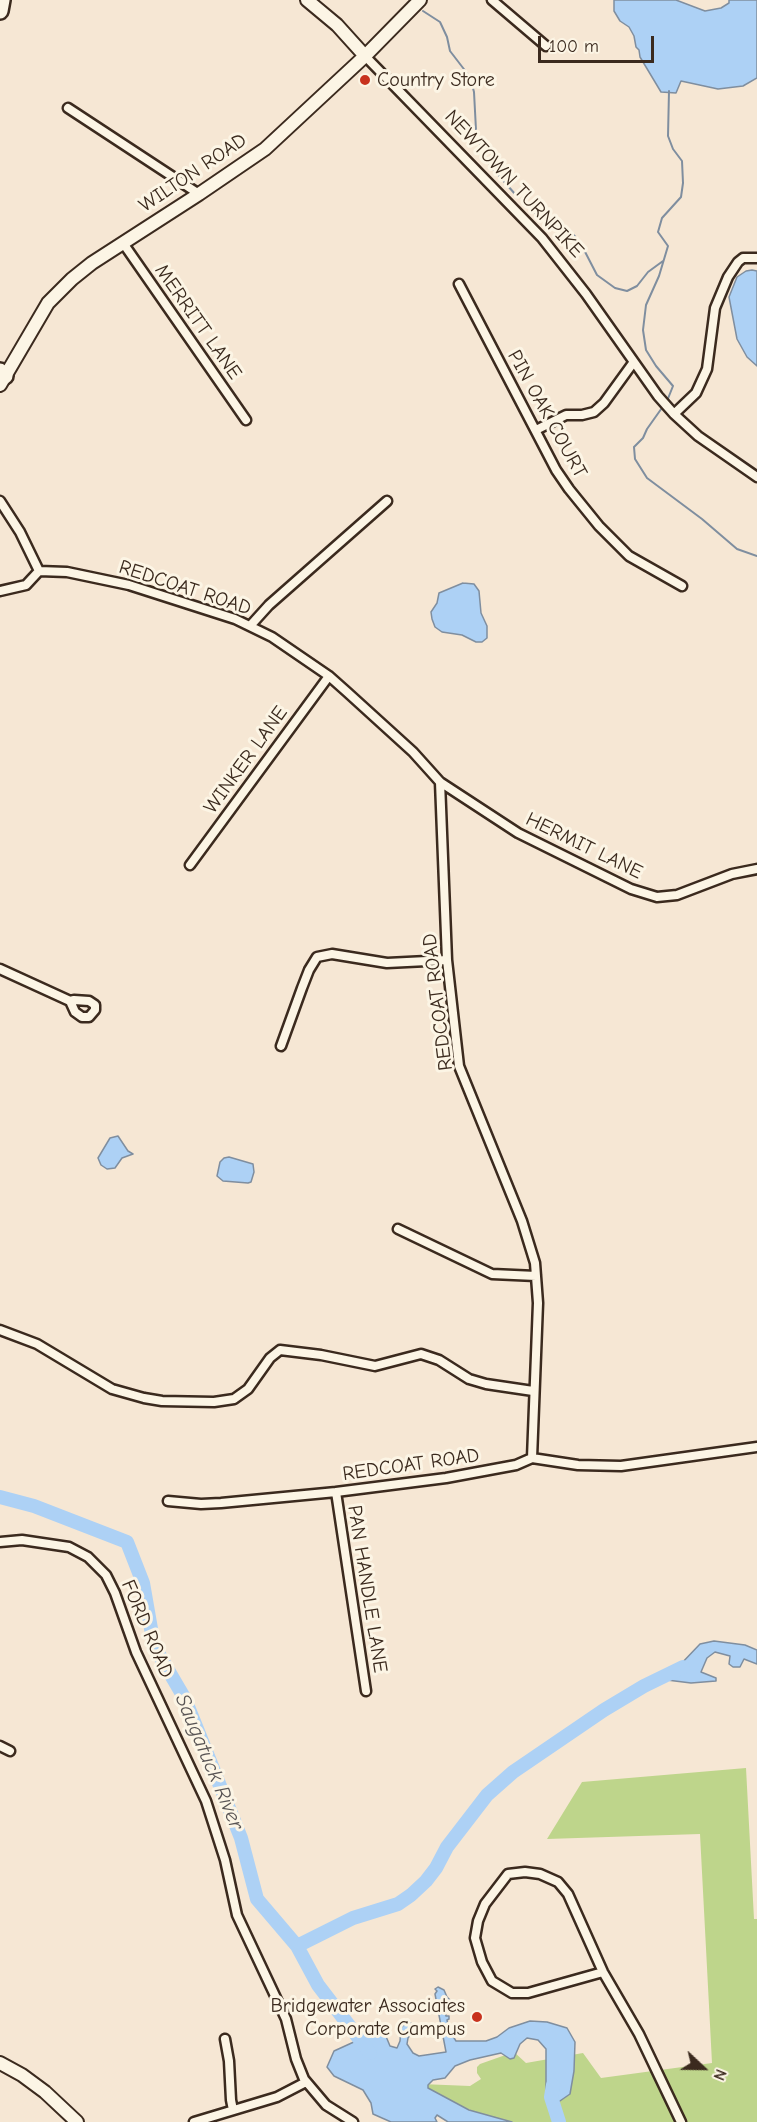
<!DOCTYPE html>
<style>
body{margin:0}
#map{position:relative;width:757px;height:2122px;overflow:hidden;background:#f6e7d4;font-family:"Comic Neue",sans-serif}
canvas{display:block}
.north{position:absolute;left:673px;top:2038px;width:60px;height:60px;-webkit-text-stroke:4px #fcf5e5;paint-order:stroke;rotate:112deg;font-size:16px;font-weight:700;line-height:24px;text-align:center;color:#3b2a1e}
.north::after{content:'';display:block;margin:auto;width:21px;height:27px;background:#3b2a1e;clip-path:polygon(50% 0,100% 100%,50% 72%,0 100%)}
.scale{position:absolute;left:538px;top:36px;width:116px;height:27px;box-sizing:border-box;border:3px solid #3b2a1e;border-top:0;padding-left:8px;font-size:18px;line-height:21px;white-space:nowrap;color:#3b2a1e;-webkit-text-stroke:4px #fcf5e5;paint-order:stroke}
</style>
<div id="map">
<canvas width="757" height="2122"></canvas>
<div class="north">N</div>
<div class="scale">100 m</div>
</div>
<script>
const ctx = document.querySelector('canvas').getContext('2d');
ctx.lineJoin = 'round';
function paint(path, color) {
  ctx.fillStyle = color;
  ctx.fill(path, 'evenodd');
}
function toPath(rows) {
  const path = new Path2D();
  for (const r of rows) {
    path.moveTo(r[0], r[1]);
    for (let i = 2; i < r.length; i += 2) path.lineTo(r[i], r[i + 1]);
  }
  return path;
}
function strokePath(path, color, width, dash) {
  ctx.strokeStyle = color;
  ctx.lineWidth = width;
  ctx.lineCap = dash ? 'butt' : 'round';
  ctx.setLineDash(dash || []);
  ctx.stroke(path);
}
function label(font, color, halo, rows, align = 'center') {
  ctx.font = font + ' "Comic Neue",sans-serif';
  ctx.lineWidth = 6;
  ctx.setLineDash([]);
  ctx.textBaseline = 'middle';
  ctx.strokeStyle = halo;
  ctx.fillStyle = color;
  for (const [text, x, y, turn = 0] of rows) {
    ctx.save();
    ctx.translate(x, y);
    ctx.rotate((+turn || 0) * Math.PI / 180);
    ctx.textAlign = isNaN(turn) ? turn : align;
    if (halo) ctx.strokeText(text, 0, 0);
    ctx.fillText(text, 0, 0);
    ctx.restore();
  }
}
paint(toPath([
 [746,1768,754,1919,757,1919,757,2122,496,2122,429,2091,421,2084,470,2086,481,2079,477,2073,477,2067,480,2064,514,2052,526,2063,583,2053,601,2078,712,2063,700,1834,547,1839,582,1782]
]), '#bed58b');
const water = toPath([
 [614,0,676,0,705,11,721,8,729,3,729,0,757,0,757,78,743,86,718,89,681,81,676,93,661,92,640,57,639,50,636,47,634,36,629,27,620,21,614,11,614,0],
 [752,270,757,271,757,366,747,357,737,339,729,297,737,277,746,271,752,270],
 [463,583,474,584,479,591,481,613,487,626,487,638,482,642,476,642,462,635,442,632,435,627,432,619,431,612,437,603,439,593,463,583],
 [118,1136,128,1151,133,1154,122,1158,115,1168,107,1169,101,1165,98,1158,110,1138,118,1136],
 [229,1157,253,1164,254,1172,251,1182,248,1183,223,1181,217,1176,220,1162,224,1158,229,1157],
 [714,1641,745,1645,757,1650,757,1664,744,1659,740,1667,733,1667,729,1664,730,1656,715,1652,707,1658,701,1672,716,1678,716,1681,691,1683,667,1680,667,1671,679,1666,700,1644,714,1641],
 [438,1987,444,1990,447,1997,453,2003,445,2011,446,2016,449,2016,449,2019,447,2020,449,2030,456,2041,486,2041,497,2037,509,2028,530,2021,547,2022,567,2028,575,2042,574,2071,570,2094,557,2103,546,2099,546,2049,538,2040,527,2038,520,2044,514,2058,510,2059,501,2053,470,2060,455,2066,445,2078,433,2080,428,2085,428,2088,469,2110,512,2122,448,2122,437,2115,435,2118,437,2122,391,2122,373,2114,371,2103,363,2090,334,2076,327,2067,334,2051,378,2031,385,2034,390,2046,397,2048,400,2041,401,2028,407,2021,412,2024,412,2032,408,2038,407,2044,413,2053,419,2056,446,2052,435,1994,437,1991,435,1989,438,1987]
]);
paint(water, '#add1f5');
strokePath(water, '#7f8e9f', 1.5);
strokePath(toPath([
 [423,11,440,22,447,37,450,51,470,77,474,92,476,130,483,154,493,169,515,194],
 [522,200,538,216,574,235,582,246,597,275,615,288,627,291,637,286,648,272,663,261],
 [667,401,673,386,656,366,646,350,643,330,646,305,659,276,668,246,658,232,662,218,681,197,683,183,682,161,673,149,668,136,669,91],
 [664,405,647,429,643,438,634,447,635,459,647,478,702,519,737,549,757,556]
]), '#7f8e9f', 2);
strokePath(toPath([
 [0,1497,34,1506,127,1542,143,1583,154,1646,185,1699,241,1838,257,1899,297,1946,318,1985,370,2053],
 [297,1946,353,1918,398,1904,411,1895,426,1881,436,1868,447,1847,487,1795,513,1772,604,1710,644,1686,683,1667],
 [553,2085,551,2097,559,2122]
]), '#add1f5', 14);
const street = toPath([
 [492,0,546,46],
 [365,56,542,238,586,294,658,396,674,414,698,436,757,477],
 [68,108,199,194],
 [123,243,246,420],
 [459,284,556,470,569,489,599,526,629,556,682,586],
 [674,414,696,393,707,369,715,308,728,277,738,262,743,258,757,258],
 [536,430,566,415,582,415,594,412,604,403,633,363],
 [0,501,20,532,39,571],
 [39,571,67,572,129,585,235,619,272,637,329,676,347,692,413,752,440,782,518,833,631,889,657,897,677,895,732,874,757,869],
 [0,591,26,585,39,571],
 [250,626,269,605,387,501],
 [440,782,447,960,459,1066,522,1221,535,1263,538,1303,532,1458],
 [190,865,329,676],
 [0,969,70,1001,74,1000,89,1001,95,1005,95,1010,89,1017,82,1017,75,1012,70,1001],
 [281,1046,302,988,309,970,317,957,332,954,387,963,447,960],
 [398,1229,492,1274,536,1276],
 [0,1330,37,1344,112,1389,144,1398,162,1401,214,1402,234,1399,248,1389,270,1358,280,1350,321,1355,375,1366,421,1354,439,1360,469,1379,486,1384,533,1391],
 [532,1458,578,1465,621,1466,757,1447],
 [336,1492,366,1691],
 [168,1501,201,1504,221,1503,336,1492,446,1478,516,1465,532,1458],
 [0,1542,22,1540,69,1547,88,1557,106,1575,115,1593,136,1652,206,1801,225,1860,237,1915,286,2019,296,2059,304,2079,326,2105,353,2122],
 [0,1746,10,1751],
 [603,1972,528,1993,512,1993,492,1981,482,1962,475,1938,478,1921,485,1904,508,1874,525,1872,540,1874,558,1882,568,1894,603,1972,639,2034,681,2122],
 [225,2039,229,2061,231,2100,233,2110],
 [194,2122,277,2097,306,2082]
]);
const secondary = toPath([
 [307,0,337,25,365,56],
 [0,385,48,303,72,279,92,263,199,194,265,149,365,56,420,0],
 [0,2063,22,2075,45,2092,77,2122]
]);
const highway = toPath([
 [0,11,2,0],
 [0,371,5,376]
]);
strokePath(street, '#3b2a1e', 13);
strokePath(secondary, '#3b2a1e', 16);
strokePath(highway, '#3b2a1e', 20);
strokePath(street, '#fcf5e5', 8);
strokePath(secondary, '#fcf5e5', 12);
strokePath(highway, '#fcf5e5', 15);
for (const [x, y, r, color] of [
 [365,80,6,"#c8321e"],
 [477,2017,6,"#c8321e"]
]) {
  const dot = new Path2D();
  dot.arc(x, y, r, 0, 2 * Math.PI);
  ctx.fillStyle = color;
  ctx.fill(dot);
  strokePath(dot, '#fcf5e5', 2);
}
label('20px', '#3b2a1e', '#fcf5e5', [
 ["Country Store",377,80],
 ["Bridgewater Associates",465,2006,"right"],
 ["Corporate Campus",465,2029,"right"]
], 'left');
label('20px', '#3b2a1e', '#fcf5e5', [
 ["WILTON ROAD",193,173,-34],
 ["NEWTOWN TURNPIKE",514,184,47],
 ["MERRITT LANE",198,322,55],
 ["PIN OAK COURT",547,414,61],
 ["REDCOAT ROAD",185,588,18],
 ["WINKER LANE",246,760,-54],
 ["HERMIT LANE",584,846,26],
 ["REDCOAT ROAD",438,1002,-97],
 ["REDCOAT ROAD",411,1465,-8],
 ["PAN HANDLE LANE",367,1589,81],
 ["FORD ROAD",147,1629,67]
]);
label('italic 21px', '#585454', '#fcf5e5', [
 ["Saugatuck River",209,1762,67]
]);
</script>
